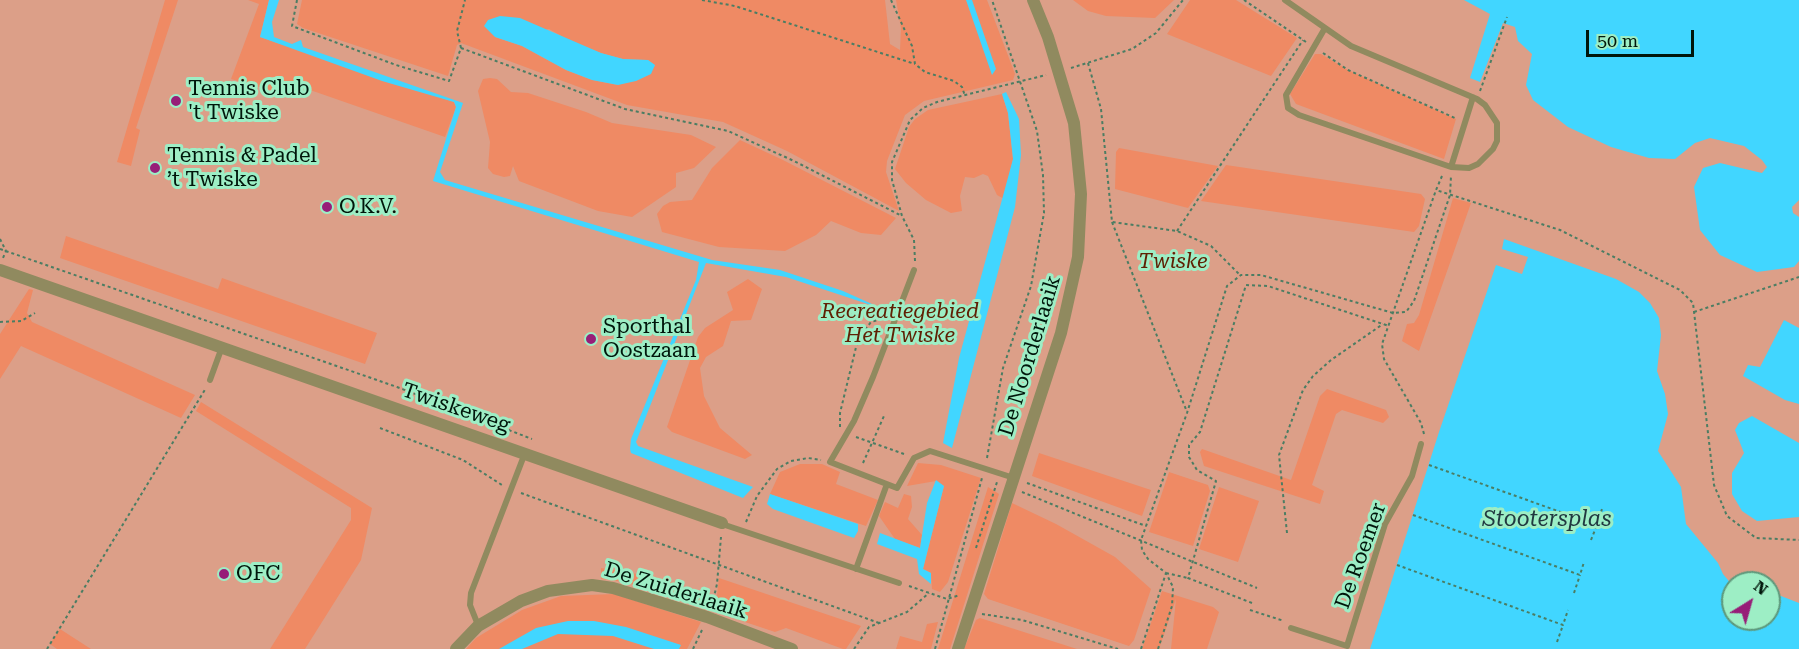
<!DOCTYPE html>
<meta charset="utf-8">
<style>
body{margin:0}
#map{position:relative;width:1799px;height:649px;overflow:hidden;background:#9deec5;font-family:"Roboto Serif",serif}
canvas{display:block}
.north{position:absolute;left:1721px;top:571px;width:60px;height:60px;box-sizing:border-box;background:#9deec5;border:2px solid #5e987b;border-radius:50%;rotate:37deg;font-size:16px;font-weight:700;line-height:24px;text-align:center;color:#00160b}
.north::after{content:'';display:block;margin:auto;width:21px;height:27px;background:#971e78;clip-path:polygon(50% 0,100% 100%,50% 72%,0 100%)}
.scale{position:absolute;left:1586px;top:30px;width:108px;height:27px;box-sizing:border-box;border:3px solid #00160b;border-top:0;padding-left:8px;font-size:18px;line-height:21px;white-space:nowrap;color:#00160b;-webkit-text-stroke:4px #9deec5;paint-order:stroke}
</style>
<div id="map">
<canvas width="1799" height="649"></canvas>
<div class="north">N</div>
<div class="scale">50 m</div>
</div>
<script>
const ctx = document.querySelector('canvas').getContext('2d');
ctx.lineJoin = 'round';
function paint(path, color) {
  ctx.fillStyle = color;
  ctx.fill(path, 'evenodd');
}
function toPath(rows) {
  const path = new Path2D();
  for (const r of rows) {
    path.moveTo(r[0], r[1]);
    for (let i = 2; i < r.length; i += 2) path.lineTo(r[i], r[i + 1]);
  }
  return path;
}
function strokePath(path, color, width, dash) {
  ctx.strokeStyle = color;
  ctx.lineWidth = width;
  ctx.lineCap = dash ? 'butt' : 'round';
  ctx.setLineDash(dash || []);
  ctx.stroke(path);
}
function label(font, color, halo, rows, align = 'center') {
  ctx.font = font + ' "Roboto Serif",serif';
  ctx.lineWidth = 6;
  ctx.setLineDash([]);
  ctx.textBaseline = 'middle';
  ctx.strokeStyle = halo;
  ctx.fillStyle = color;
  for (const [text, x, y, turn = 0] of rows) {
    ctx.save();
    ctx.translate(x, y);
    ctx.rotate((+turn || 0) * Math.PI / 180);
    ctx.textAlign = isNaN(turn) ? turn : align;
    if (halo) ctx.strokeText(text, 0, 0);
    ctx.fillText(text, 0, 0);
    ctx.restore();
  }
}
paint(toPath([
 [0,0,1799,0,1799,649,0,649],
 [1733,583,1769,583,1769,619,1733,619]
]), '#dc9f88');
paint(toPath([
 [165,0,178,0,136,128,140,130,131,166,117,162],
 [248,0,269,0,260,37,454,102,456,107,445,137,290,83,284,94,231,79,259,4],
 [302,0,885,0,890,44,900,50,901,28,896,0,987,0,1015,74,1013,80,924,101,905,115,887,161,886,172,899,211,787,151,723,122,627,105,461,43,457,45,448,76,303,28,297,24],
 [549,29,570,41,601,53,623,59,648,60,655,66,618,85,592,80,566,70,522,46,495,37],
 [1073,0,1174,0,1155,18,1106,16,1088,11],
 [1190,0,1236,0,1297,38,1271,76,1167,34],
 [1315,54,1321,54,1348,70,1456,119,1444,159,1296,104,1290,94],
 [490,78,497,79,511,92,528,93,586,112,612,123,691,135,716,147,694,168,676,173,676,187,632,217,598,211,519,181,513,166,510,176,504,177,493,174,488,168,490,142,478,91,483,79],
 [1002,94,1008,113,1013,159,1004,199,997,195,988,176,983,174,974,178,965,177,960,196,962,211,951,213,926,200,906,183,895,169,909,127,915,119,928,110],
 [740,140,783,160,896,218,881,235,861,233,831,221,816,235,785,251,719,247,662,232,657,214,663,206,670,202,692,200,712,168],
 [1119,148,1218,166,1188,208,1115,189,1116,152],
 [1226,165,1421,194,1425,199,1419,226,1414,232,1201,201],
 [1453,198,1471,203,1419,351,1402,341,1407,324,1414,323,1419,315],
 [66,236,218,289,222,278,377,333,365,364,60,258],
 [748,279,762,289,751,320,731,321,723,346,706,357,700,368,704,396,720,428,752,455,745,459,672,432,667,427,698,337,705,328,733,310,727,292],
 [29,289,33,290,27,313,32,322,195,395,181,418,21,346,0,379,0,334],
 [1327,389,1386,410,1389,417,1383,423,1342,410,1336,414,1312,485,1324,491,1320,504,1204,466,1200,452,1202,449,1291,480,1320,396],
 [201,402,372,508,361,560,305,649,270,649,351,520,351,508,196,411],
 [1039,453,1151,490,1142,516,1032,476],
 [918,463,941,465,981,478,948,582,940,592,932,589,931,573,923,569,944,486,936,481,907,486],
 [800,464,822,464,840,472,836,484,878,500,866,526,770,494,780,472],
 [1169,472,1208,485,1210,491,1193,546,1149,532],
 [988,487,999,494,950,649,938,649],
 [1219,487,1259,501,1238,562,1199,549],
 [904,494,911,496,912,507,908,519,922,535,920,548,895,539,879,516,885,502,898,508],
 [1012,503,1056,524,1115,557,1151,589,1134,640,1129,646,988,599,984,594],
 [601,568,656,577,710,597,707,609,625,582,601,579],
 [719,578,861,626,846,649,843,649,786,628,775,632,715,612],
 [1162,591,1213,607,1219,612,1207,649,1171,649,1176,599,1159,649,1142,649],
 [614,594,701,622,687,649,466,649,476,638,522,610,561,596],
 [980,618,1077,649,964,649,976,620],
 [938,622,931,649,896,649,900,636,922,642,927,624],
 [60,629,91,649,57,649,50,644]
]), '#ef8a64');
paint(toPath([
 [269,0,279,0,272,22,274,37,292,44,301,40,303,47,463,103,440,172,445,180,712,260,780,270,843,291,883,309,786,277,706,263,636,442,638,446,753,487,743,498,631,453,630,449,631,439,696,280,699,262,433,181,456,107,454,102,382,81,260,37],
 [966,0,972,0,996,69,992,75],
 [1464,0,1799,0,1799,200,1792,207,1793,213,1799,217,1799,261,1794,267,1757,272,1720,255,1700,230,1694,187,1703,168,1720,163,1762,173,1767,167,1762,160,1744,146,1710,138,1695,143,1675,159,1649,158,1611,147,1568,127,1533,100,1526,85,1532,54,1518,41,1515,27,1503,23,1480,82,1470,78,1490,14],
 [500,16,520,18,601,53,623,59,648,60,655,65,651,74,636,81,618,85,592,80,566,70,522,46,495,37,484,26,488,20],
 [1006,92,1019,119,1021,155,1015,207,952,448,943,443,959,358,1013,159,1008,113,1002,94],
 [1504,239,1616,279,1639,292,1650,303,1659,318,1661,335,1657,371,1665,394,1668,414,1658,451,1681,487,1686,524,1718,563,1723,574,1733,586,1733,619,1769,619,1769,596,1781,596,1799,603,1799,649,1370,649,1439,432,1496,265,1522,274,1528,257,1502,249],
 [1784,320,1799,328,1799,404,1785,400,1743,376,1748,365,1760,367],
 [1752,416,1799,443,1799,517,1757,521,1742,511,1732,494,1732,473,1744,453,1735,430,1739,423],
 [936,480,944,486,923,569,931,573,931,584,919,574,917,559,877,544,880,533,920,548,927,503],
 [770,494,858,524,858,531,854,538,773,509,767,504],
 [568,621,594,621,626,627,681,645,679,649,654,649,613,636,558,634,522,649,499,649,536,628]
]), '#41d6ff');
strokePath(toPath([
 [297,0,292,26,396,65,449,81,461,48,625,109,728,131,794,161,902,216],
 [702,0,735,6,915,64],
 [891,0,912,46,915,64,925,72,954,81,962,87,965,96],
 [1244,0,1306,42],
 [461,48,457,31,465,0],
 [1323,53,1348,70,1455,118],
 [1088,63,1101,109,1112,222,1177,231,1211,246,1240,275],
 [1071,68,1132,49,1156,33,1183,0],
 [1480,91,1507,17],
 [1442,176,1436,190,1560,230,1680,290,1693,303,1714,485,1727,516,1756,538,1799,540],
 [1112,222,1187,412],
 [1177,231,1303,40],
 [0,239,6,251,3,258],
 [0,249,397,387,532,439],
 [915,261,914,240,902,216,892,180,892,162,910,120,923,108,937,102,1046,75],
 [1694,312,1799,277],
 [0,322,21,321,35,313],
 [840,427,840,413,858,339,871,322,885,318],
 [380,428,463,460,502,485],
 [1424,434,1421,423,1384,359,1382,344,1436,190],
 [856,437,904,454],
 [987,458,1003,368,1031,286,1044,213,1043,175,1037,131,992,0],
 [863,463,884,416],
 [1429,465,1597,525,1602,509],
 [1027,483,1146,526],
 [1022,492,1257,588],
 [521,493,879,623],
 [1413,515,1580,575,1584,562],
 [746,522,757,496,777,469,791,461,808,458,821,460],
 [1287,533,1279,455,1303,390,1313,376,1331,360,1383,324],
 [1591,540,1597,525],
 [976,548,997,482],
 [1397,565,1563,625,1568,610],
 [1166,573,1188,578],
 [909,586,947,599,960,595],
 [1574,593,1580,575],
 [1252,603,1188,578,1216,481,1197,470,1189,457,1189,445,1200,432,1246,285,1268,286,1389,326],
 [712,605,717,584,721,537],
 [1250,610,1284,621],
 [982,614,1022,620,1118,649],
 [1557,642,1563,625],
 [47,649,206,388],
 [693,649,702,630],
 [854,649,869,627,907,612,929,593],
 [935,649,982,478],
 [1141,649,1166,573,1148,559,1142,550,1141,540,1187,413,1227,286,1241,275,1261,275,1393,313,1406,312,1414,301,1450,195,1451,176],
 [1158,649,1172,606,1173,587,1166,573]
]), '#4b7d63', 2, [3, 3]);
strokePath(toPath([
 [1285,0,1351,46,1477,99,1485,105,1497,123,1497,141,1493,149,1478,164,1469,168,1451,167,1299,115,1288,108,1286,95,1325,28],
 [1451,167,1473,97],
 [914,270,873,377,854,421,830,462,897,488,914,458,930,451,1014,478],
 [210,380,222,347],
 [722,524,899,583],
 [856,569,887,484],
 [478,625,470,605,471,593,525,453],
 [1291,628,1347,646,1385,524,1412,476,1421,444]
]), '#908a5f', 6);
strokePath(toPath([
 [0,270,722,523],
 [456,649,478,626,521,601,548,591,592,585,613,588,707,617,792,649],
 [958,649,1061,333,1078,257,1081,194,1074,123,1048,37,1033,0]
]), '#908a5f', 12);
for (const [x, y, r, color] of [
 [176,101,6,"#971e78"],
 [155,168,6,"#971e78"],
 [327,207,6,"#971e78"],
 [591,339,6,"#971e78"],
 [224,574,6,"#971e78"]
]) {
  const dot = new Path2D();
  dot.arc(x, y, r, 0, 2 * Math.PI);
  ctx.fillStyle = color;
  ctx.fill(dot);
  strokePath(dot, '#9deec5', 2);
}
label('21px', '#00160b', '#9deec5', [
 ["Tennis Club",188,89],
 ["'t Twiske",188,113],
 ["Tennis & Padel",167,156],
 ["’t Twiske",167,180],
 ["O.K.V.",339,207],
 ["Sporthal",603,327],
 ["Oostzaan",603,351],
 ["OFC",236,574]
], 'left');
label('italic 21px', '#5f2004', '#9deec5', [
 ["Twiske",1173,262],
 ["Recreatiegebied",900,312],
 ["Het Twiske",900,336]
]);
label('21px', '#00160b', '#9deec5', [
 ["De Noorderlaaik",1030,356,-73],
 ["Twiskeweg",456,408,19],
 ["De Roemer",1361,556,-70],
 ["De Zuiderlaaik",676,591,17]
]);
label('italic 22px', '#213840', '#9deec5', [
 ["Stootersplas",1547,520]
]);
</script>
